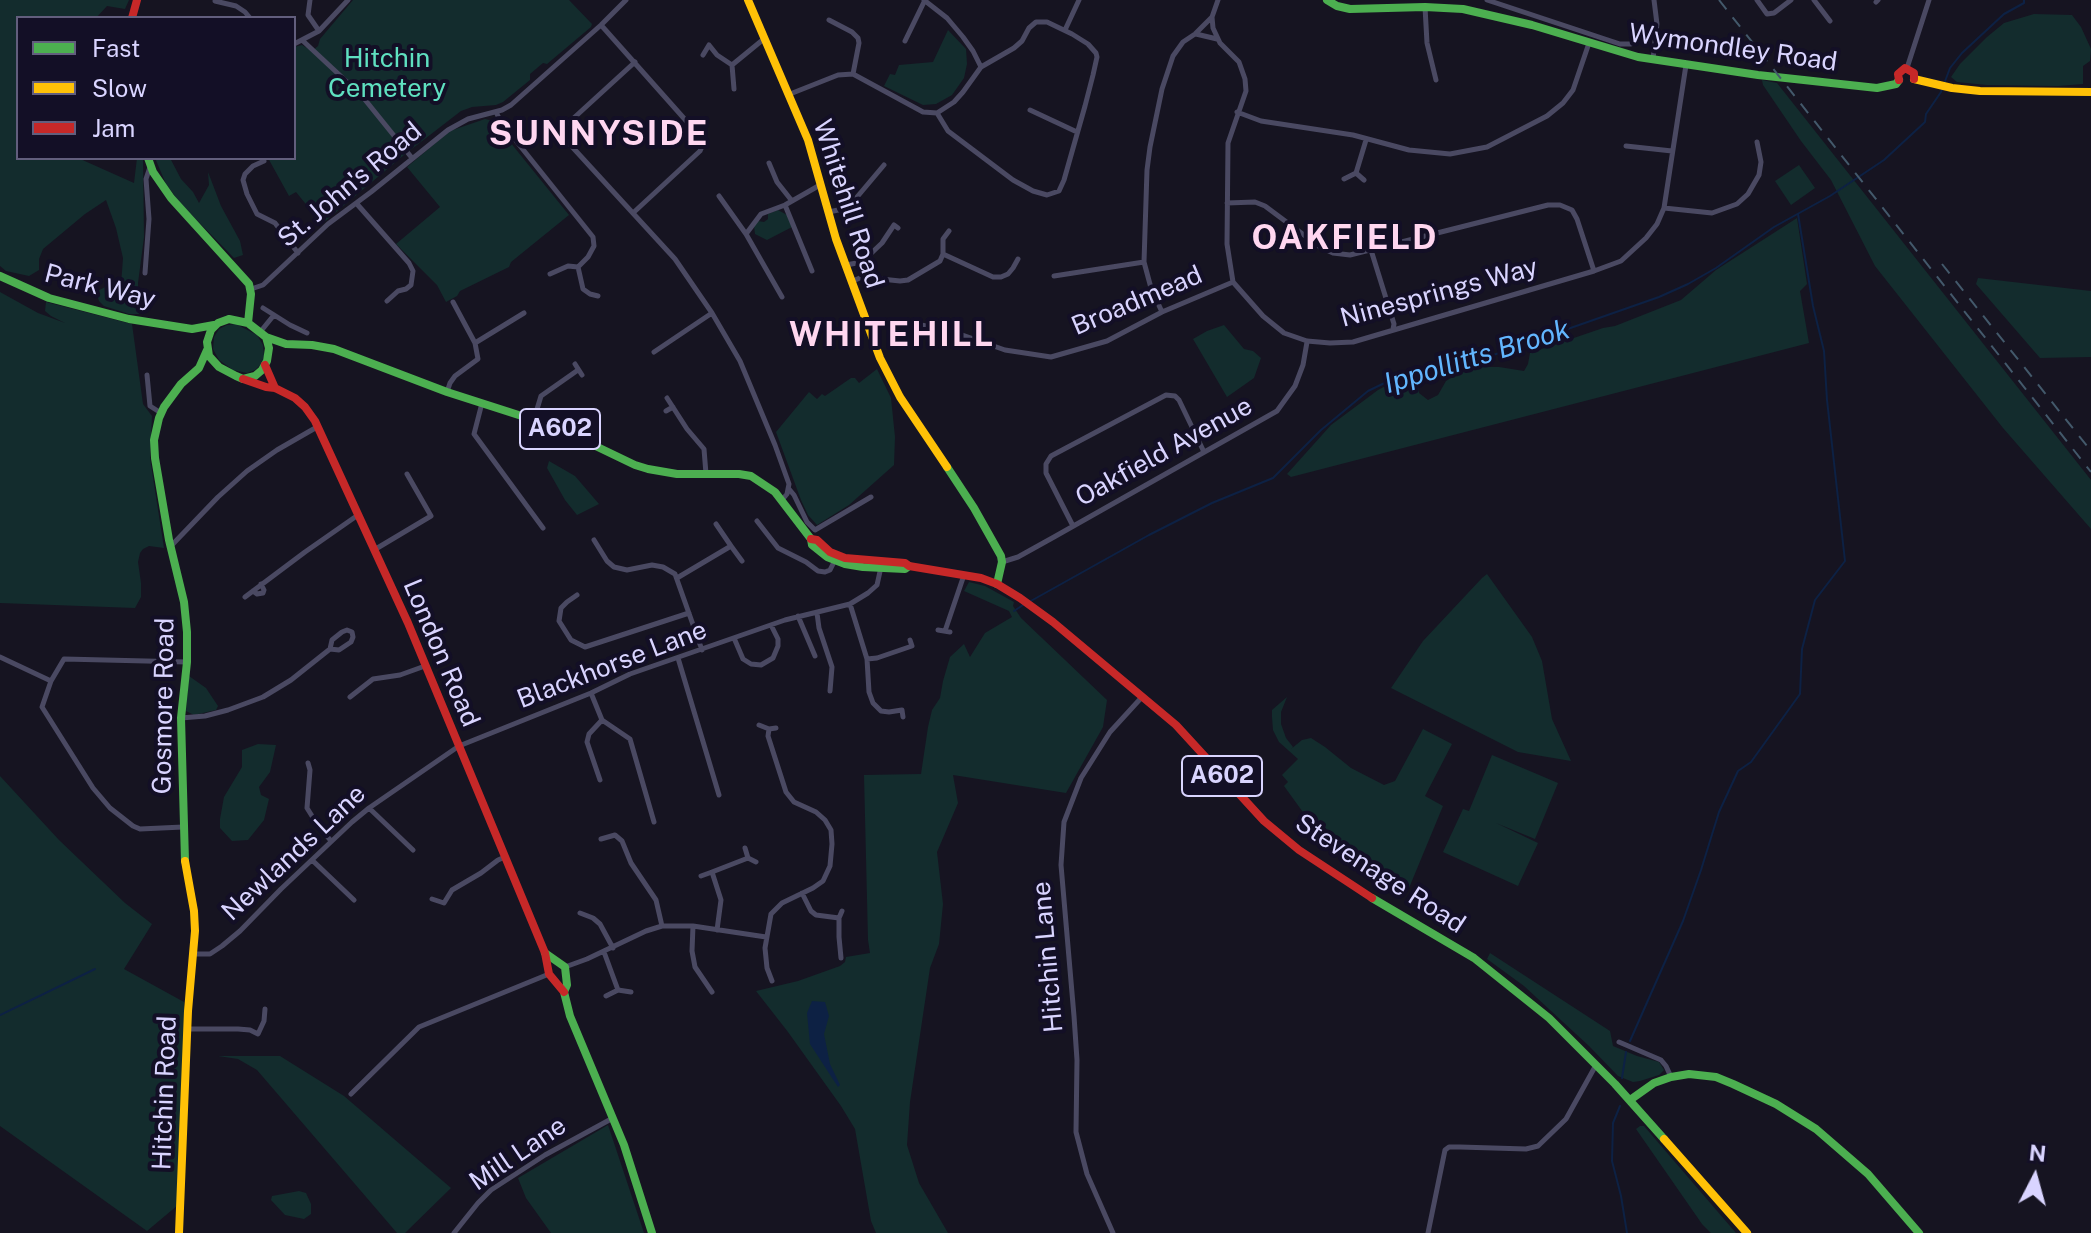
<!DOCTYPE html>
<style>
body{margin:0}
#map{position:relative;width:2091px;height:1233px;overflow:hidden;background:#161421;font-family:"Public Sans",sans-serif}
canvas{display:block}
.legend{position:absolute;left:16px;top:16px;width:280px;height:144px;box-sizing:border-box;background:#130f26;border:2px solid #625e7d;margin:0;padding:10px 14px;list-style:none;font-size:24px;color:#d9d4ff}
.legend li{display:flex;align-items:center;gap:16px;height:40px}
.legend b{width:40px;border:2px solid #625e7d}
.north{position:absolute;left:1995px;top:1137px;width:80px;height:80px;-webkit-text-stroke:6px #130f26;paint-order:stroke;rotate:6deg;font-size:22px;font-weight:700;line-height:32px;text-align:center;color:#d9d4ff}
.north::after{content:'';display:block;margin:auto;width:28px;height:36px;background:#d9d4ff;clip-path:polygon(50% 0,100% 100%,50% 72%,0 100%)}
</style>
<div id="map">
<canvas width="2091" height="1233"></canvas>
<ul class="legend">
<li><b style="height:10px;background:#4caf50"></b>Fast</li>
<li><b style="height:10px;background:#ffc107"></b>Slow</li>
<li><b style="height:10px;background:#c62828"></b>Jam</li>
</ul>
<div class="north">N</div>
</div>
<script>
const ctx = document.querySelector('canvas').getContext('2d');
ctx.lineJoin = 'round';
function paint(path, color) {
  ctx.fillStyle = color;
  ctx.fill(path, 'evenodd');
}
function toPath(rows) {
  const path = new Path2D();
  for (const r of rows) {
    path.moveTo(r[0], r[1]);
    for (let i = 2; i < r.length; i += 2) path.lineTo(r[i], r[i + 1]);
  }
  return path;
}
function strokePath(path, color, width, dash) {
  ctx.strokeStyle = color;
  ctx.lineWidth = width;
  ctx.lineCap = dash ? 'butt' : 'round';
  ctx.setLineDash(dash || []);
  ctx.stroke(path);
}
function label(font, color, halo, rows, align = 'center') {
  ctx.font = font + ' "Public Sans",sans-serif';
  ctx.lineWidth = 8;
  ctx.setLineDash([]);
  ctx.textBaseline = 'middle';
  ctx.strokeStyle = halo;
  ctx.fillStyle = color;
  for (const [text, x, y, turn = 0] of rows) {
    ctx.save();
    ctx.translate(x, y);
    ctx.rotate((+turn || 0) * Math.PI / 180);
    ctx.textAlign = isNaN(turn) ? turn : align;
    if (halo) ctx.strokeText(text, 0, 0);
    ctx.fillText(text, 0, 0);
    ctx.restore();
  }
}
paint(toPath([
 [0,0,129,0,125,9,107,6,96,18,18,18,18,158,78,158,134,183,137,158,143,158,144,237,138,283,139,314,129,314,104,306,99,301,96,292,105,287,121,285,123,258,116,228,106,200,85,214,43,249,39,259,39,270,29,276,6,271,0,266],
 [353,0,569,0,592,24,591,27,547,64,543,63,530,74,530,80,503,102,496,105,472,107,461,111,404,155,322,224,296,192,289,196,268,158,294,158,294,47,302,45,312,51,318,46,320,39],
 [2034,14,2072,15,2081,27,2091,49,2090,61,2083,66,2083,84,2058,86,1987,85,1957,82,1951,77,1960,64,1987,37,2004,23],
 [948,30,966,49,967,64,964,78,952,95,936,104,923,105,884,86,890,74,895,75,899,65,933,62],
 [1762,80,1777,83,2091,480,2091,529,2003,428,1875,266,1831,180,1801,141,1763,85],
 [485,119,493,121,569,215,511,262,509,267,460,291,457,296,446,302,437,285,396,244,440,207,407,167,450,131],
 [155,158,170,158,181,179,193,192,199,203,209,185,208,172,221,206,240,241,243,255,234,258,180,203,166,184],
 [1799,165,1815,188,1791,205,1775,181],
 [778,210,787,215,792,227,767,240,755,234,754,226,758,221,764,222,768,219,768,214],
 [1797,218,1807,284,1800,291,1809,343,1291,477,1287,474,1331,425,1378,390,1401,378,1419,374,1419,393,1428,400,1438,395,1446,381,1470,367,1499,367,1524,371,1528,364,1530,353,1603,328,1615,326,1681,300,1716,270],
 [1978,278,2091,291,2091,357,2040,358,1976,284],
 [0,292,38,313,65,323,51,316,45,311,46,302,132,324,143,404,152,416,150,458,164,548,149,546,143,549,140,553,138,562,141,583,141,597,135,608,0,603],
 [236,324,257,335,263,345,264,356,261,364,255,370,247,373,233,370,219,360,213,349,214,337,219,329,227,325],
 [1224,325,1244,349,1253,351,1261,358,1254,378,1227,397,1193,339,1207,331],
 [877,369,891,398,895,437,894,465,849,505,817,525,808,515,801,500,776,432,809,392,817,399,822,394,825,396,851,378,855,378,859,383],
 [549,461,575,476,599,504,577,515,565,500,547,468],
 [1487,574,1532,637,1542,661,1552,719,1571,761,1518,752,1391,688,1423,641,1482,578],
 [969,582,985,586,1014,602,1013,606,1021,618,1107,700,1103,727,1066,793,953,775,958,803,937,852,943,904,939,944,930,968,910,1102,907,1145,919,1183,948,1233,876,1233,871,1221,855,1129,841,1106,788,1032,756,991,798,981,840,966,845,962,846,957,870,953,868,940,864,775,921,774,928,727,932,710,940,698,943,681,950,657,964,644,970,657,985,633,1012,617,1009,611,964,591],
 [189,676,206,688,218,706,216,710,194,715,186,711],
 [1287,697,1281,712,1281,724,1286,738,1293,747,1291,749,1302,740,1311,738,1325,747,1351,768,1384,785,1395,781,1423,729,1452,744,1425,796,1443,806,1409,888,1396,886,1382,878,1381,873,1336,844,1321,832,1305,815,1284,786,1288,782,1282,775,1298,759,1279,742,1273,730,1272,717,1272,710],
 [258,744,276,745,270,772,259,787,261,795,269,799,264,820,248,840,232,841,220,828,220,819,224,797,242,767,242,750],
 [1492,755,1558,783,1535,839,1496,823,1538,843,1518,886,1443,852,1463,809,1469,811],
 [0,776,59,840,125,903,152,924,124,969,184,1002,185,1068,178,1205,147,1231,0,1126],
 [1490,953,1610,1031,1613,1046,1637,1056,1659,1062,1664,1070,1659,1075,1640,1081,1633,1082,1618,1076,1589,1046,1524,986,1487,959],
 [218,1056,280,1056,344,1096,451,1188,405,1233,397,1233,257,1070,238,1059],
 [608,1125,644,1233,551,1233,526,1198,518,1178],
 [1640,1126,1644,1126,1736,1233,1711,1233,1702,1224,1636,1129],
 [299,1191,306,1193,311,1204,311,1214,304,1219,285,1215,271,1200,272,1196]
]), '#132c2d');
paint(toPath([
 [812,1001,825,1002,829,1016,824,1034,830,1064,840,1085,838,1087,810,1044,807,1013]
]), '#0d2144');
strokePath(toPath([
 [1029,602,1149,535,1212,503,1273,478,1321,430,1368,391,1399,376,1421,369,1482,359,1659,297,1688,284,1716,268,1774,227,1830,196,1884,160,1925,122,1926,114,1941,92,1950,68,1962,53,2004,14,2024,3,2024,0],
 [1014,611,1023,605],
 [0,1015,95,969],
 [1630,1041,1683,921,1701,870,1719,812,1738,771,1751,762,1800,694,1802,649,1815,600,1845,561,1827,400,1824,351,1813,306,1798,214],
 [1622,1078,1626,1052],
 [1620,1106,1613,1123,1612,1161,1621,1196,1627,1233]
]), '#0d2144', 2);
strokePath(toPath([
 [310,0,308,15,319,31],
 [924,0,947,18,963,37,973,51,981,67],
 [1218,0,1212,17,1213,28,1220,43,1239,62,1245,79,1246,91,1228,143,1227,244,1233,282,1263,316,1284,333,1307,341,1330,343,1353,342,1594,271,1621,261,1646,238,1657,224,1664,208,1686,65],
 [1487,0,1620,44,1631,44,1642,36,1656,36],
 [1757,0,1767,14,1774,13,1791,0],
 [1814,0,1830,21],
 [215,1,236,6,245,12,250,18],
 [1876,2,1878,0],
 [1425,7,1427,43,1436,80],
 [829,20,852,32,858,38,859,43,853,74],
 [601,25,697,133,703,144,700,151,633,213],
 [1065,30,1079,0],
 [1196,34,1217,39],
 [302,40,362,96,412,158],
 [905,41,925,0],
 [294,44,319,31,348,0],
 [703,55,709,45,717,55,732,65],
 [1653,59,1657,24,1654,0],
 [635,62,565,126,562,132,564,138,675,259,712,313,740,361,775,445,789,484,787,494,782,500],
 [1907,68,1929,0],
 [734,89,732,65,765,38],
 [790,94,838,75,853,74,923,112,937,113,954,102,963,92,981,67,1014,48,1022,41,1029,28,1036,22,1047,22,1072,34,1088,44,1096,53,1097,57,1093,75,1085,106,1064,180,1059,191,1047,195,1033,191,1013,180,948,131,937,113],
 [1030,110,1077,132],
 [496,112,501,122,593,237,594,246,588,257,578,267,568,266,550,274],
 [1237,112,1261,121,1353,135,1409,150,1450,154,1487,147,1547,116,1563,103,1573,90,1589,43],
 [1626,146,1672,151],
 [264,161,253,166,245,174,243,180,247,194,257,214,275,223,298,253],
 [769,163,777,182,792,201],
 [1356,173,1364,180],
 [1344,179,1356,173,1366,140],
 [719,196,746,234],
 [1227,203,1255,202,1265,206,1320,247,1333,253,1350,255,1548,205,1560,205,1572,210,1577,219,1594,271],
 [357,204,409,263,413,271,411,285,406,289,398,291,387,301],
 [785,205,812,271],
 [1664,208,1712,213,1737,204,1748,194,1759,175,1761,162,1757,142],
 [829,212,847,208,852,203,884,165],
 [1371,250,1394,324,1393,329],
 [943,254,993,277,1001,277,1008,274,1013,268,1018,259],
 [846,265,862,262,882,243,894,225,898,228],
 [578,267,583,289,590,294,598,296],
 [145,273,149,219,146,179,150,167],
 [1054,276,1144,262],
 [853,281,862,277,900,281,908,280,940,261,943,254,943,239,949,231],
 [251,289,263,285,328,224,371,192,448,130,468,119,502,110,511,105,601,25,626,0],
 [782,297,746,234,761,214,785,205,820,185],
 [453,302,475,343],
 [263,308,290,325,307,333],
 [1162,312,1151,288,1144,262,1147,170,1150,147,1162,89,1173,56,1183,42,1195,34,1212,17],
 [868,326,887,323,910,323,948,330,1005,350,1051,357,1107,341,1162,312,1233,282],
 [261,331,274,315],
 [654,352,712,313],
 [575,364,582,375],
 [147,375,150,406,161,413],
 [447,392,450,383,455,376,478,359,475,343,524,313],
 [667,398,687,429,704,449,706,474],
 [482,403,474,434,543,528],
 [666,411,673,407],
 [534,419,541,396,578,370],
 [789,489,794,495,807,522,815,530,871,497],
 [757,521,778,548,806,562,818,571,825,572,830,570,836,558],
 [716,524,731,546],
 [1073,526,1046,473,1046,464,1051,456,1166,395,1175,396,1179,400,1204,452],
 [594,540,607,561,614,567,627,570,652,565,663,567,675,574,702,650],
 [171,546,218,497,247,471,277,450,317,427],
 [374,550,431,516,407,474],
 [1002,562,1018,557,1054,537,1277,411,1295,386,1303,365,1307,342],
 [677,578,731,546,742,561],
 [253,591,257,594,263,593,264,590,261,584],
 [577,595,567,602,561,608,559,621,571,640,585,647,689,613],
 [245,597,305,552,358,515],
 [850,604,867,659,877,658,912,646,910,640],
 [817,613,819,628,832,667,830,691],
 [798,616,815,656],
 [938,630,950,632],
 [945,631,964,575],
 [734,638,743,659,751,664,761,665,773,658,778,646,778,639,771,625],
 [0,657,51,681],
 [678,658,719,795],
 [867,659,869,692,873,703,881,711,889,712,902,710,903,717],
 [591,693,602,720,630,739,654,822],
 [350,697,373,679,400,675,425,666],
 [181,718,205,716,228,710,263,697,291,680,330,649,332,640,342,632,347,630,352,632,353,637,351,642,339,650,330,649],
 [759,725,769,729],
 [308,763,310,770,307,808,317,824,331,841],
 [600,780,587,742,589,734,602,720],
 [369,808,413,850],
 [183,827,140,829,133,826,110,808,93,788,42,707,51,681,64,659,187,662],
 [601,839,615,835,622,841,631,863,656,900,662,926],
 [748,858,756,862],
 [312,860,354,900],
 [701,876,712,872],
 [802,893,811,911,816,915,839,918,839,937,841,958],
 [432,899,444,903,452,890,481,873,498,860,505,857],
 [580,913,593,918,600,924,613,948],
 [839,918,842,911],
 [693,926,692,951,695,967,712,992],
 [717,930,721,900,712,872,748,858,745,848],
 [604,952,618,990,631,992],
 [194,954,210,954,222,946,240,931,281,889,352,822,369,808,459,746,591,693,630,674,785,620,850,604,868,593,877,585,881,567],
 [565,967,587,959,646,931,662,926,693,926,766,937],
 [772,981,767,968,765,948,771,914,782,903,813,888,823,881,830,866,832,844,831,830,825,820,816,812,794,802,786,792,768,736,769,729,776,728],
 [606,996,618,990],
 [188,1029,238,1029,250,1030,258,1034,264,1021,265,1009],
 [1619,1042,1661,1060,1666,1066,1671,1077],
 [351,1094,419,1027,549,974],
 [454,1233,478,1203,491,1190,545,1155,613,1118],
 [1113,1233,1087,1174,1076,1132,1077,1060,1074,1016,1061,865,1064,822,1081,778,1110,732,1142,697],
 [1428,1233,1445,1150,1449,1147,1460,1147,1526,1149,1538,1146,1566,1119,1596,1065]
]), '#4a4962', 5);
strokePath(toPath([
 [1327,0,1337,6,1350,9,1425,7,1463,9,1532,25,1638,57,1758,75,1877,88,1896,84,1899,80],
 [148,158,153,172,171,198,249,284,251,294,248,323],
 [0,276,49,298,129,319,192,329,214,325],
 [229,319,248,323,266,337,269,348,267,361,262,370,255,376,243,379,236,376,219,367,209,356,207,342,211,330,218,323,229,319],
 [266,337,286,344,312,345,334,349,447,392,556,427,635,465,648,469,677,474,739,474,751,476,775,492,811,539,812,545,827,557,845,564,863,567,905,569,909,566],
 [947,467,974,508,1001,556,1002,562,997,584],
 [185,861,181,718,187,662,187,632,184,602,169,540,155,458,154,440,159,418,164,407,181,384,199,368,207,350],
 [1372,898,1474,958,1549,1018,1615,1084,1664,1139],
 [545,953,565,967,567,985,564,992,570,1016,624,1145,652,1233],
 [1630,1100,1654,1083,1671,1077,1689,1074,1716,1077,1733,1084,1776,1104,1816,1129,1868,1174,1919,1233]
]), '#4caf50', 8);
strokePath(toPath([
 [748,0,808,140,836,239,880,358,900,397,947,467],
 [1914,79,1952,88,1980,91,2091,92],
 [1664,1139,1747,1233],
 [179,1233,188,1011,195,931,194,911,185,861]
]), '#ffc107', 8);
strokePath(toPath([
 [132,18,137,0],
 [1899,80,1898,74,1905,68,1914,73,1914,79],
 [265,365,275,388],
 [243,379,266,387,275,388,295,398,305,407,315,421,408,623,545,953,549,974,564,992],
 [811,539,817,540,830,552,845,558,905,563,909,566,981,578,997,584,1020,598,1053,622,1176,725,1264,821,1299,850,1372,898]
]), '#c62828', 8);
strokePath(toPath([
 [1719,0,2091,472],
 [1942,264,2091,451]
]), '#43596b', 2, [12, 10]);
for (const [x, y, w] of [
 [560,429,80],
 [1222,776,80]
]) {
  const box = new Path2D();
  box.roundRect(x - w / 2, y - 20, w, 40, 6);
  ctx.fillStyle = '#130f26';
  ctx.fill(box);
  strokePath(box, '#d9d4ff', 2);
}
label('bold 24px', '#d9d4ff', null, [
 ["A602",560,429],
 ["A602",1222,776]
]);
label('26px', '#d9d4ff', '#130f26', [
 ["Wymondley Road",1733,48,8],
 ["St. John's Road",350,185,-40],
 ["Whitehill Road",848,204,72],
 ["Park Way",100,287,14],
 ["Ninesprings Way",1439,293,-15],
 ["Broadmead",1137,301,-23],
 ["Oakfield Avenue",1164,452,-29],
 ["London Road",441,653,67],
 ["Blackhorse Lane",612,665,-21],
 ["Gosmore Road",164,706,-89],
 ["Newlands Lane",294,853,-43],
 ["Stevenage Road",1380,874,33],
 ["Hitchin Lane",1048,957,-95],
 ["Hitchin Road",165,1093,-88],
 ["Mill Lane",518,1154,-34]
]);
label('26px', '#5fe0c0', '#130f26', [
 ["Hitchin",387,59],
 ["Cemetery",387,89]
]);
label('italic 28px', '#62b6ff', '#130f26', [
 ["Ippollitts Brook",1477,357,-17]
]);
ctx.letterSpacing = '2px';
label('bold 34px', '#ffd6f0', '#130f26', [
 ["SUNNYSIDE",599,135],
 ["OAKFIELD",1345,239],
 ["WHITEHILL",892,336]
]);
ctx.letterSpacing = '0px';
</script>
